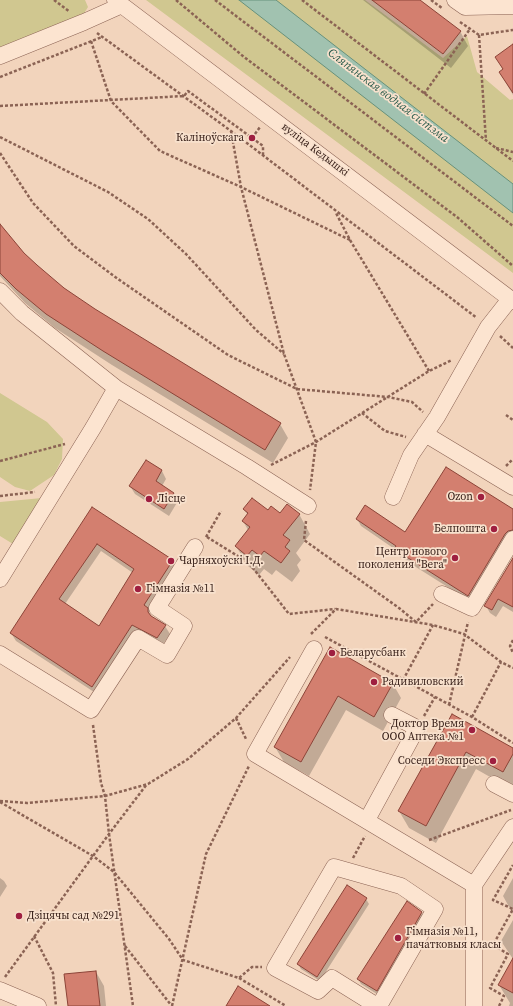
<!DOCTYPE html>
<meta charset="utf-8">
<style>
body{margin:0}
canvas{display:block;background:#f2d4bc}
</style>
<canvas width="513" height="1006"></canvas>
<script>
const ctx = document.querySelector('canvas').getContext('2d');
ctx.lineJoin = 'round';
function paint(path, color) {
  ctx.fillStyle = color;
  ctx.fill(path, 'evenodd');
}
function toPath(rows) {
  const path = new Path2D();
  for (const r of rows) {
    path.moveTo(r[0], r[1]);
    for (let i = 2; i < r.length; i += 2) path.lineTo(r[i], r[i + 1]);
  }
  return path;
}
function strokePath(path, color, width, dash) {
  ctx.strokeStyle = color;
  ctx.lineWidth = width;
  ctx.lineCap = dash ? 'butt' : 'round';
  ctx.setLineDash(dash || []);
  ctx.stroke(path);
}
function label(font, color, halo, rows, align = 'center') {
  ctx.font = font + ' "Source Serif 4",serif';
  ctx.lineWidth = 3.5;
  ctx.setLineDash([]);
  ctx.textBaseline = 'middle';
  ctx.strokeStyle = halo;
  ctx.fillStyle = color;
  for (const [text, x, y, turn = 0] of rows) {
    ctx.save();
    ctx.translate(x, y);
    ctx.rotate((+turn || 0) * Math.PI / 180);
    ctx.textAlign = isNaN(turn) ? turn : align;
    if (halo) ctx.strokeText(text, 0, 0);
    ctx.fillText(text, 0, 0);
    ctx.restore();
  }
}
paint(toPath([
 [0,0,85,0,88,7,83,15,0,50],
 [146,0,365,0,443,58,467,36,477,72,510,100,513,99,513,273],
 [0,393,47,422,63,439,62,459,54,475,30,491,15,487,0,477],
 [42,498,13,544,0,536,0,502]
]), '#d0c790');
const water = toPath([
 [239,0,276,0,513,184,513,213,239,0]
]);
paint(water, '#a1c2b0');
strokePath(water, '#67917c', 1);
paint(toPath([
 [363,0,419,0,460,31,468,46,451,68],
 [513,46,513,95,500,73,503,70,496,57],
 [0,225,24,254,63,289,94,310,280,424,288,438,273,463,112,365,55,328,25,303,0,276],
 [146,461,162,471,166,479,162,486,173,494,178,501,169,516,135,494,130,486],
 [92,508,173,561,177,569,149,612,152,617,165,626,170,634,162,646,137,632,97,694,16,641,11,633],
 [101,551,133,573,99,627,65,604],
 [244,510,281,514,299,514,310,534,296,553,301,560,297,565,300,571,292,582,276,570,272,575,264,569,259,575,248,566,236,546,248,530,243,521,248,515],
 [513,511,513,538,473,603,400,557,396,550,361,526,357,519,405,533],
 [513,560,513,612,503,606,496,617,490,613,486,606],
 [330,649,393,684,401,698,383,731,346,710,309,776,284,762,275,747],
 [452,715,513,749,513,790,476,769,436,843,409,828,399,811],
 [0,878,4,881,7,886,0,897],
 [513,878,513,914,503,896],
 [366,899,369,904,320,981,301,969,298,964],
 [422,913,425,918,380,996,361,984,358,979],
 [513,920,513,959,501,941],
 [513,960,513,1006,509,1006,510,1003,499,985],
 [96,972,104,986,106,1006,69,1006]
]), '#0003');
const building = toPath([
 [372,0,420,0,461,31,443,54,372,0],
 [513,44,513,93,499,72,503,69,495,57,513,44],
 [0,224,24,253,37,265,64,288,95,309,281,423,265,450,103,351,46,314,16,289,0,273,0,224],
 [146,460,162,470,156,481,174,493,164,509,129,486,146,460],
 [446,467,513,509,513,530,508,531,505,534,468,596,394,549,396,546,356,519,365,505,405,532,446,467],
 [252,498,268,510,271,506,280,513,287,504,300,514,283,535,290,540,285,547,290,551,281,563,264,551,260,556,252,550,247,556,235,546,250,527,242,521,248,513,243,509,252,498],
 [92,507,173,560,144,605,148,608,148,612,151,616,166,625,157,638,132,625,92,687,10,633,92,507],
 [97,544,134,569,99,626,59,599,97,544],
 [513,558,513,607,498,599,492,610,484,606,513,558],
 [330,647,393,683,374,717,338,696,301,762,274,747,330,647],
 [452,714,513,748,513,754,503,772,466,752,426,826,398,811,452,714],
 [347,885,367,898,317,977,297,964,347,885],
 [407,901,422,912,377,991,357,979,407,901],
 [513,958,513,993,498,985,513,958],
 [96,971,100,1006,68,1006,64,974,96,971],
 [238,986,270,1006,226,1006,238,986]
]);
paint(building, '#d37f6f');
strokePath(building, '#8c4438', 1);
const minor = toPath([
 [115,0,513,301],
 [455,0,465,7,513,6],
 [0,56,84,22,122,5],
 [0,291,22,313,116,388,247,467,308,506],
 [425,434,513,487],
 [393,497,411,455,437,417,488,327,510,299],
 [0,579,93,428,116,388],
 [442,594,472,608,513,539],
 [314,649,255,754,474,885],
 [0,654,91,710,138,638,167,655,184,626,157,608,195,547],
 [494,784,513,794],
 [367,820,417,728,392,715],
 [0,990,38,1006],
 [377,1006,332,978,318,991,275,968,334,867,401,886,435,909,379,1006],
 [474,1006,474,885,513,827]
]);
strokePath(minor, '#8b6354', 17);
strokePath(toPath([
 [54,0,70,12],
 [176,0,244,57,457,217,513,266],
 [215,0,513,226],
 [302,0,513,161],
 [431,0,442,8],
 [460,22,479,35,513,30],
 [97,33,231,131,477,318],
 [479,35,486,141],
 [91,41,111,101,160,151,241,187,350,240,336,213],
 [0,77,102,37],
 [424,94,470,29],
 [0,106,184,96,188,91,263,146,263,155],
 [231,131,241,187,284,354,316,442,310,490],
 [0,137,108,192,148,219,186,254,256,330,284,354],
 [252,138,260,127],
 [496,148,513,152],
 [0,153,33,203,74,246,118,279,228,355,297,389,388,397,412,402,423,412],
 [350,240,429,371],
 [500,336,513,348],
 [362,413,385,431,406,437],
 [506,415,513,420],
 [0,461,65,444],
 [271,465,316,442,429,371,452,360],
 [506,466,513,459],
 [0,496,35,492],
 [306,521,304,540,399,608,416,622,433,604],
 [206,537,221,511],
 [207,537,249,563,289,614,335,609],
 [311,634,336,609,433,625,464,634,501,662,513,668],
 [325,637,472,717,513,743],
 [513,640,510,646,513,653],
 [403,680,433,625],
 [449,705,468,622],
 [424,716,435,697],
 [472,717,501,662],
 [236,718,246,739],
 [93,725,101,783,105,796,109,834,133,1006],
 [0,801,27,803,105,796,148,784,188,759,236,718,290,657],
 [0,802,93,856,114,872,169,939,183,960,239,978,252,967,262,967],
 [429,840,511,810],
 [353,858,365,836],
 [34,936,53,973,56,1006],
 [125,946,171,1005],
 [5,977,109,834,147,784],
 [239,978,286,1006],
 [172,1006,206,854,249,766],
 [499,1006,504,996,490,988,508,954,493,945,513,909,493,900,513,865]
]), '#8b6354', 2.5, [3, 2]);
strokePath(minor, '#fce4d0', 16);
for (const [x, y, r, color] of [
 [252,138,4,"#9f1f40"],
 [481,497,4,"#9f1f40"],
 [149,499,4,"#9f1f40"],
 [494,529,4,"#9f1f40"],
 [455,558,4,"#9f1f40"],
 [171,561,4,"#9f1f40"],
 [138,589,4,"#9f1f40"],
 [332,653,4,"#9f1f40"],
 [374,682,4,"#9f1f40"],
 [472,730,4,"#9f1f40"],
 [493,761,4,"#9f1f40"],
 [19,916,4,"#9f1f40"],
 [398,938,4,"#9f1f40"]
]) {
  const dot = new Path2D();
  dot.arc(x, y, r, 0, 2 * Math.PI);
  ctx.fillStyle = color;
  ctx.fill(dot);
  strokePath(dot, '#f8e1cd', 1.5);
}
label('11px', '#39211a', '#f8e1cd', [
 ["Каліноўскага",244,138,"right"],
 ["Ozon",473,497,"right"],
 ["Лісце",157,499],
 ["Белпошта",486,529,"right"],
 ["Центр нового",447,552,"right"],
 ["поколения \"Вега\"",447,565,"right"],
 ["Чарняхоўскі І.Д.",179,561],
 ["Гімназія №11",146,589],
 ["Беларусбанк",340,653],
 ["Радивиловский",382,682],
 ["Доктор Время",464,724,"right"],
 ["ООО Аптека №1",464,737,"right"],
 ["Соседи Экспресс",485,761,"right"],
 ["Дзіцячы сад №291",27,916],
 ["Гімназія №11,",406,932],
 ["пачатковыя класы",406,945]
], 'left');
label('11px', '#39211a', '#f8e1cd', [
 ["вуліца Кедышкі",315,150,37]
]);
label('italic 12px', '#285a4a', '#f8e1cd', [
 ["Сляпянская водная сістэма",388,96,37]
]);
</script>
